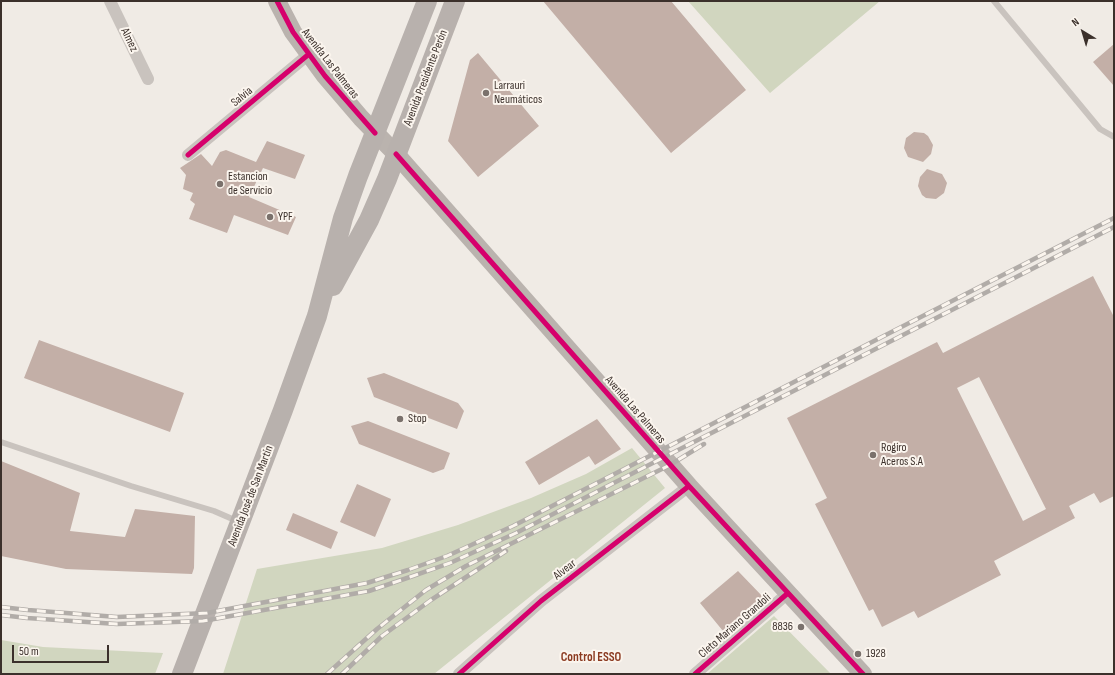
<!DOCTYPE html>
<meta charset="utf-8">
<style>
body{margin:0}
#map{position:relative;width:1115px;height:675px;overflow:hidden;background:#f0ebe5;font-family:"Sofia Sans Condensed",sans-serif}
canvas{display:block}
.frame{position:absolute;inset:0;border:2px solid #3b302b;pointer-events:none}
.north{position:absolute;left:1063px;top:12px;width:40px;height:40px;-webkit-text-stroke:3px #fbf5ee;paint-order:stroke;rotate:322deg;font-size:11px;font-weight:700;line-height:16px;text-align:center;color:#3b302b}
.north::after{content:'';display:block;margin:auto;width:14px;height:18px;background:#3b302b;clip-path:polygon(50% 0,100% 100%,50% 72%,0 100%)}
.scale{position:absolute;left:12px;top:645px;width:97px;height:18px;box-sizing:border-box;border:2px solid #3b302b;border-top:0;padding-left:5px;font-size:12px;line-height:14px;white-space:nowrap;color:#3b302b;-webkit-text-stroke:3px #fbf5ee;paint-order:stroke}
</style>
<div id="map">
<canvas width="1115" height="675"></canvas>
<div class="frame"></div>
<div class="north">N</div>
<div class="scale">50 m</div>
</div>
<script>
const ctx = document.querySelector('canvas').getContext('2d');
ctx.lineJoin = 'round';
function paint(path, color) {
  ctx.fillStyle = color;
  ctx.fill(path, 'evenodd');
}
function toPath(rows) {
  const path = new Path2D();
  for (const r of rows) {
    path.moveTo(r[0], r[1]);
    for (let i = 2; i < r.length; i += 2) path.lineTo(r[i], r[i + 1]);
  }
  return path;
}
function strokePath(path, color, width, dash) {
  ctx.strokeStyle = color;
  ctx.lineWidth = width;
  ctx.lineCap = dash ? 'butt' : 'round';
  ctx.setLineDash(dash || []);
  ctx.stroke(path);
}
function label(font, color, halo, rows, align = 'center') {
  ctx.font = font + ' "Sofia Sans Condensed",sans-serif';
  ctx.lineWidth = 4;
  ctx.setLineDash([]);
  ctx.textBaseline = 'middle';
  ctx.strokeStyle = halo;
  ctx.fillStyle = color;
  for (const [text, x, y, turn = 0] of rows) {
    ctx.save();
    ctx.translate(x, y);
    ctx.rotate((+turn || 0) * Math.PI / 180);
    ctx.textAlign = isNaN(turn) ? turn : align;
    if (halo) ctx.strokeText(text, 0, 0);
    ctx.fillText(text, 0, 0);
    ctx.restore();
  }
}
paint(toPath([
 [688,1,880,1,770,93],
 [632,448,665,488,434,674,223,674,257,569,382,548,458,525,531,498,586,474],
 [774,616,831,674,707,674],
 [1,640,43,647,163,653,155,674,1,674]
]), '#d1d6bf');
paint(toPath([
 [543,1,671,1,746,90,671,153],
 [1114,44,1114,86,1093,62],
 [478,53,539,126,478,177,448,141,470,60],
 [914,132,924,133,928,136,933,145,931,154,923,162,908,157,904,148,906,138],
 [267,141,305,155,295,179,263,168,249,197,296,217,288,235,234,215,227,233,189,219,195,204,190,200,193,193,183,189,186,175,180,168,201,154,212,166,220,152,226,150,256,162],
 [927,169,942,174,947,183,944,193,936,199,926,198,922,195,918,186,920,177],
 [1093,276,1114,317,1114,496,1100,503,1094,493,1069,506,1075,518,994,561,1001,575,918,618,914,611,882,627,873,609,869,611,815,504,827,498,787,418,937,342,943,353],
 [979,377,1046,509,1023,521,957,388],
 [39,340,184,393,170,432,24,378],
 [384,373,458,403,464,411,457,429,374,397,367,378],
 [597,419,621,449,595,465,589,456,539,485,525,462],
 [368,421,450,453,444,469,433,473,359,444,351,426],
 [1,461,80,493,70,531,125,537,135,509,195,516,194,568,192,574,66,569,1,556],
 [357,484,391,499,375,537,340,522],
 [293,513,338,532,331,549,286,530],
 [738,571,764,598,723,631,700,603]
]), '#c3afa7');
strokePath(toPath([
 [994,1,1100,129,1114,137],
 [1,442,131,486,214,511,237,521]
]), '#c9c3be', 6);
strokePath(toPath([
 [110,1,148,79],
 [188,155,309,54],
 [459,674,541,601,689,486],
 [695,674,788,593]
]), '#c9c3be', 12);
strokePath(toPath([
 [277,1,293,32,325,76,361,118,396,154,689,486,863,674]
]), '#bab3ae', 18);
strokePath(toPath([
 [333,286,369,220,387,179,455,1],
 [182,674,283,410,317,316,343,218,358,176,427,1]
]), '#b8b1ad', 20);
const rail = toPath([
 [1,607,28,610,117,617,207,613,367,583,408,570,447,556,513,526,1114,218],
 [1,615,27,618,117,624,203,621,369,591,410,577,450,563,516,533,1114,227],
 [327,674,377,629,426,590,466,566,670,465,704,444],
 [342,674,382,636,431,600,506,551]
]);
strokePath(rail, '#b1aca8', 4.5);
strokePath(rail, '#fbf5ee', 3, [9]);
strokePath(toPath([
 [277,1,293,32,325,76,375,133],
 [396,154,689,486,863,674],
 [188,155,309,54],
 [459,674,541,601,689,486],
 [695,674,788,593]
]), '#d6006c', 5);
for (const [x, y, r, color] of [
 [486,93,4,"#7a716c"],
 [220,184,4,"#7a716c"],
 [270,217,4,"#7a716c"],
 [400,419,4,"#7a716c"],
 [873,455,4,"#7a716c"],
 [801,627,4,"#7a716c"],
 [858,654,4,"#7a716c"]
]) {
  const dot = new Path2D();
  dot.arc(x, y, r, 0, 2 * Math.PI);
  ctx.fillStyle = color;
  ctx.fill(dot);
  strokePath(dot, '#fbf5ee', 1.5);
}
label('12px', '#3b302b', '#fbf5ee', [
 ["Almez",129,40,64],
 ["Avenida Las Palmeras",330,64,52],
 ["Avenida Presidente Perón",426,78,-69],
 ["Salvia",242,97,-40],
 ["Avenida Las Palmeras",635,410,49],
 ["Avenida José de San Martín",251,496,-69],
 ["Alvear",565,570,-38],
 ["Cleto Mariano Grandoli",735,626,-41]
]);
label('12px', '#3b302b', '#fbf5ee', [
 ["Larrauri",494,86],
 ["Neumáticos",494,100],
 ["Estancion",228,177],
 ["de Servicio",228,191],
 ["YPF",278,217],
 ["Stop",408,419],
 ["Rogiro",881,448],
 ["Aceros S.A",881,462],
 ["8836",793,627,"right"],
 ["1928",866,654]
], 'left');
label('bold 13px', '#8c3b22', '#fbf5ee', [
 ["Control ESSO",591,658]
]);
</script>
